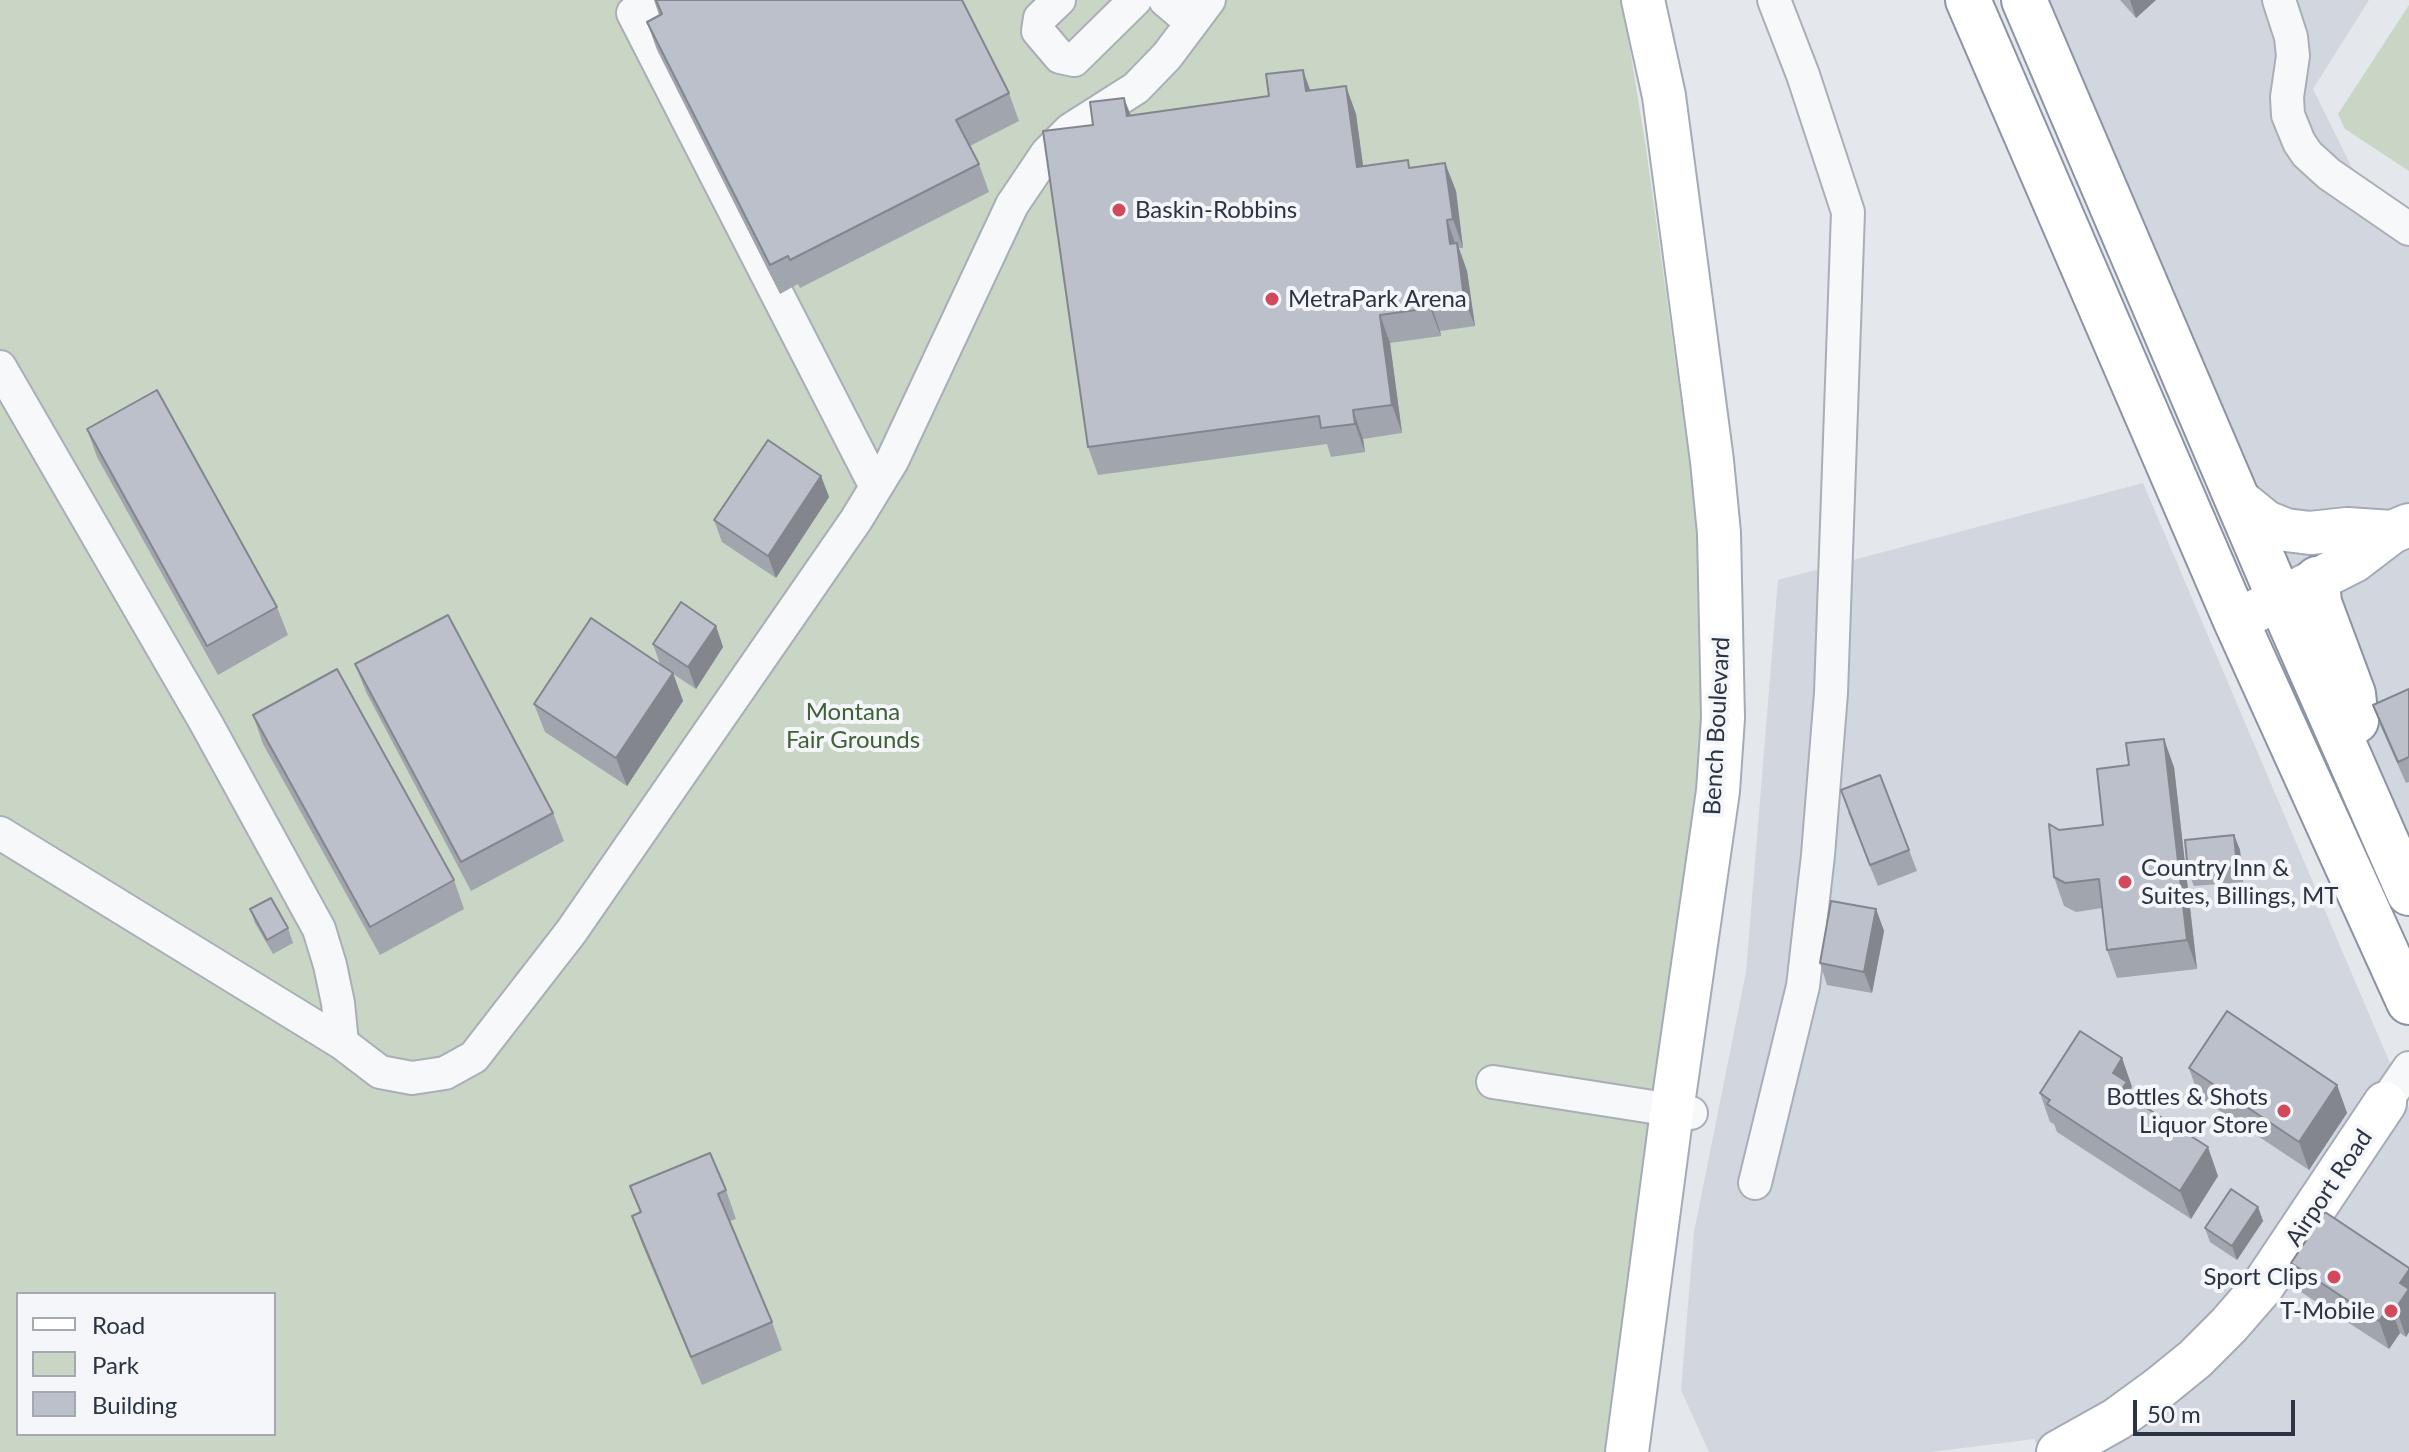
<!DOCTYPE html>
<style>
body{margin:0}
#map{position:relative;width:2409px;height:1452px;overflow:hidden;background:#e4e7ec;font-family:Lato,sans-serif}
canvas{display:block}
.legend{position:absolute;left:16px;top:1292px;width:260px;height:144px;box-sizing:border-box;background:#f4f6f9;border:2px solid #a4a8b1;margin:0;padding:10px 14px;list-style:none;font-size:24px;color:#2b3445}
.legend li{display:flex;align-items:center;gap:16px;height:40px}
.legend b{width:40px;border:2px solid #a4a8b1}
.scale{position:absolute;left:2133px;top:1400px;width:162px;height:36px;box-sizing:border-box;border:4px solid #2b3445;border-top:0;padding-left:10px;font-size:24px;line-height:28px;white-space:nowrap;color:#2b3445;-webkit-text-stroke:6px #f4f6f9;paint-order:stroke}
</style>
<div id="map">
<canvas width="2409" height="1452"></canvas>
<ul class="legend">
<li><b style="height:10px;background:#fff"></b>Road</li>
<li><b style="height:22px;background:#c9d6c5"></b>Park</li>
<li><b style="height:22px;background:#bbc0ca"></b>Building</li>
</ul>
<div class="scale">50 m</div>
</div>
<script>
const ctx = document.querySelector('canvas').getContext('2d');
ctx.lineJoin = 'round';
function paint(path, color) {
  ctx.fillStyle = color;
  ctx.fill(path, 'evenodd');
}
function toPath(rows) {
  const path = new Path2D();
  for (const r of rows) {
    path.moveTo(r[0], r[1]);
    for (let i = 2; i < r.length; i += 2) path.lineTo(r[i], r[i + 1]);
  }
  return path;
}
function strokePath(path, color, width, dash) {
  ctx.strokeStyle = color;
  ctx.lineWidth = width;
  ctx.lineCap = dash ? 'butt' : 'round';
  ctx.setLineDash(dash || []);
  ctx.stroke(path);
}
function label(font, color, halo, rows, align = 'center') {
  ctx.font = font + ' Lato,sans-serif';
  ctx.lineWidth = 8;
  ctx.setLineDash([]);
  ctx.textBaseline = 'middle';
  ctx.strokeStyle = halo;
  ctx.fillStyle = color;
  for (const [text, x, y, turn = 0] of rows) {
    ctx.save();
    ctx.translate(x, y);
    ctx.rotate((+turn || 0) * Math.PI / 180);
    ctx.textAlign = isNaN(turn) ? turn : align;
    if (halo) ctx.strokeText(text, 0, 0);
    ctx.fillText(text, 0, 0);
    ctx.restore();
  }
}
paint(toPath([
 [2050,0,2369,0,2313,89,2357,178,2409,208,2409,848],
 [2143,483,2409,1108,2409,1452,2042,1452,2034,1439,1931,1452,1709,1452,1681,1390,1694,1232,1746,972,1778,580]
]), '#d2d6de');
paint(toPath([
 [0,0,1622,0,1646,148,1705,575,1706,712,1611,1452,0,1452],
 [18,1294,274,1294,274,1434,18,1434],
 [2409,5,2409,171,2345,129,2338,114]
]), '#c9d6c5');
const minor = toPath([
 [657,0,633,13,876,487],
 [1059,0,1040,18,1038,31,1060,57,1074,60,1135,0],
 [1165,0,1191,22],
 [2279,0,2291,37,2293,56,2287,97,2288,115,2299,142,2307,154,2329,174,2409,229],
 [0,367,206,723,319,929,330,965,338,1003,342,1043],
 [0,833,342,1043,380,1072,412,1078,445,1073,474,1057,571,932,856,520,892,461,1012,205,1047,153,1070,130,1136,88,1167,56,1209,0],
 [1493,1082,1691,1113],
 [2385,1103,2409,1068],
 [1755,1183,1803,986,1818,855,1831,693,1848,212,1803,75,1774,0]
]);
const major = toPath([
 [2239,500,2266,522,2286,530,2310,533,2347,529,2392,532],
 [2236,621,2354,561,2392,532,2409,525],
 [1627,1452,1672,1111,1718,791,1723,718,1719,533,1712,461,1664,96,1643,0],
 [2058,1452,2117,1419,2158,1389,2195,1359,2229,1325,2262,1287,2385,1103]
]);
const highway = toPath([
 [1968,0,2236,621,2409,1002],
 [2024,0,2279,597,2409,893],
 [2317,579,2319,603,2353,694,2356,721]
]);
strokePath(minor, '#a9aeb7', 36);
strokePath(major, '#a3abb8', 46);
strokePath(highway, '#8b94a3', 48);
strokePath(minor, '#f7f8fa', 32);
strokePath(major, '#fff', 42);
strokePath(highway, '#fff', 44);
paint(toPath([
 [654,0,962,0,1009,93,1019,121,970,146,979,164,989,192,800,288,798,284,780,294,657,50,647,22,659,15],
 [2120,0,2156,0,2136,18],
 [1311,90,1356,114,1363,166,1411,168,1445,163,1456,191,1463,248,1459,248,1467,271,1475,326,1440,331,1441,336,1390,343,1402,433,1363,439,1365,452,1331,457,1327,444,1098,475,1088,447,1093,125],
 [87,429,277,607,288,635,218,675,97,457],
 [821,476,829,497,776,578,722,542,714,520],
 [716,626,723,647,696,689,673,674,683,701,627,786,545,732,534,704,660,664,653,644],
 [355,664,553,813,564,841,471,891,366,692],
 [2409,689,2409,782,2406,783,2381,727,2373,705],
 [253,715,454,880,464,909,380,955,263,744],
 [2174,767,2197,969,2117,978,2107,950,2102,908,2076,912,2064,906,2054,877,2059,830,2103,825],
 [1848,812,1909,850,1917,871,1878,886],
 [2234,835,2240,850,2243,882,2194,886,2188,872],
 [250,909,288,928,293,943,273,954,255,923],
 [1876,909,1884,931,1872,993,1827,985,1820,963],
 [2122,1058,2132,1087,2130,1091,2133,1099,2218,1176,2191,1219,2057,1132,2054,1124,2050,1122,2040,1093],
 [2189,1068,2337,1085,2347,1113,2309,1170,2199,1097],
 [630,1186,726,1190,736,1219,730,1221,772,1322,782,1350,702,1385,642,1244,632,1216,640,1212],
 [2258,1207,2263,1221,2237,1260,2210,1242,2205,1228],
 [2291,1263,2409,1268,2409,1332,2406,1337,2400,1333,2389,1349,2301,1292]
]), '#a1a5ae');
paint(toPath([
 [2130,0,2156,0,2136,18],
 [1303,70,1313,98,1306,91],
 [1346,86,1356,114,1367,195,1357,167],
 [1124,98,1135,126,1127,116],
 [1445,163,1456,191,1463,248,1453,219],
 [1447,220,1457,249,1450,244],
 [1457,243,1467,271,1475,326,1464,298],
 [1430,302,1440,331,1441,336,1430,308],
 [1380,315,1390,343,1402,433,1392,405],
 [1353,410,1363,439,1365,452,1355,424],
 [821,476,829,497,776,578,768,556],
 [716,626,723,647,696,689,688,667],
 [673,673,683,701,627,786,616,758],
 [2164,739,2174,767,2197,969,2187,940],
 [2234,835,2240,850,2243,882,2237,867],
 [1876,909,1884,931,1872,993,1864,972],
 [2122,1058,2132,1087,2130,1091,2137,1110,2131,1119,2113,1073],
 [2337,1085,2347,1113,2309,1170,2299,1142],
 [2208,1147,2218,1176,2191,1219,2180,1191],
 [2258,1207,2263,1221,2237,1260,2232,1246],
 [2409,1270,2409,1332,2406,1337,2396,1308,2400,1283],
 [2390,1305,2400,1333,2389,1349,2379,1321]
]), '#83868d');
const building = toPath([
 [656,0,962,0,1009,93,956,120,979,164,790,260,788,256,770,265,647,22,662,14,656,0],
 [1303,70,1306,91,1346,86,1357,167,1408,160,1409,168,1445,163,1453,219,1447,220,1450,244,1457,243,1464,298,1430,302,1430,308,1380,315,1392,405,1353,410,1355,424,1321,428,1319,416,1088,447,1043,131,1093,125,1090,102,1124,98,1127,116,1269,96,1266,74,1303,70],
 [157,390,277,607,207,646,87,429,157,390],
 [768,440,821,476,768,556,714,520,768,440],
 [681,602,716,626,688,667,653,644,681,602],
 [448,615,553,813,461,862,355,664,448,615],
 [591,618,673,673,616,758,534,704,591,618],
 [337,669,454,880,370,927,253,715,337,669],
 [2409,689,2409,757,2398,762,2373,705,2409,689],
 [2164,739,2187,940,2107,950,2099,879,2065,883,2054,877,2049,824,2059,830,2103,825,2097,769,2129,765,2126,743,2164,739],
 [1880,775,1909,850,1870,865,1841,790,1880,775],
 [2234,835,2237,867,2188,872,2185,840,2234,835],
 [271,898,288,928,267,940,250,909,271,898],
 [1831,901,1876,909,1864,972,1820,963,1831,901],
 [2227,1011,2337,1085,2299,1142,2189,1068,2227,1011],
 [2080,1031,2122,1058,2113,1073,2127,1082,2120,1091,2208,1147,2180,1191,2047,1104,2050,1100,2040,1093,2080,1031],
 [710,1153,726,1190,718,1194,772,1322,691,1357,632,1216,641,1212,630,1186,710,1153],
 [2231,1189,2258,1207,2232,1246,2205,1228,2231,1189],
 [2325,1212,2409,1268,2409,1270,2400,1283,2409,1289,2396,1308,2390,1305,2379,1321,2291,1263,2325,1212]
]);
paint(building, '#bbc0ca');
strokePath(building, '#83868d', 2);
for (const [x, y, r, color] of [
 [1119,210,8,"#d1495b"],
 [1272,299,8,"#d1495b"],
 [2125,882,8,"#d1495b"],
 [2284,1111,8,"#d1495b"],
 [2334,1277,8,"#d1495b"],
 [2391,1311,8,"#d1495b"]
]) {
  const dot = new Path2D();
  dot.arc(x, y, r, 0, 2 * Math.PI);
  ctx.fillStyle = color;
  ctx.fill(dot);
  strokePath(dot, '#f4f6f9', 3);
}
label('24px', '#2b3445', '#f4f6f9', [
 ["Baskin-Robbins",1135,210],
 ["MetraPark Arena",1288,299],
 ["Country Inn &",2141,868],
 ["Suites, Billings, MT",2141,896],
 ["Bottles & Shots",2268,1097,"right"],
 ["Liquor Store",2268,1125,"right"],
 ["Sport Clips",2318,1277,"right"],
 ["T-Mobile",2375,1311,"right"]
], 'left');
label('24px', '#3f6138', '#f4f6f9', [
 ["Montana",853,712],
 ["Fair Grounds",853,740]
]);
label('24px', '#2b3445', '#f4f6f9', [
 ["Bench Boulevard",1717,726,-87],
 ["Airport Road",2329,1188,-56]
]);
</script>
